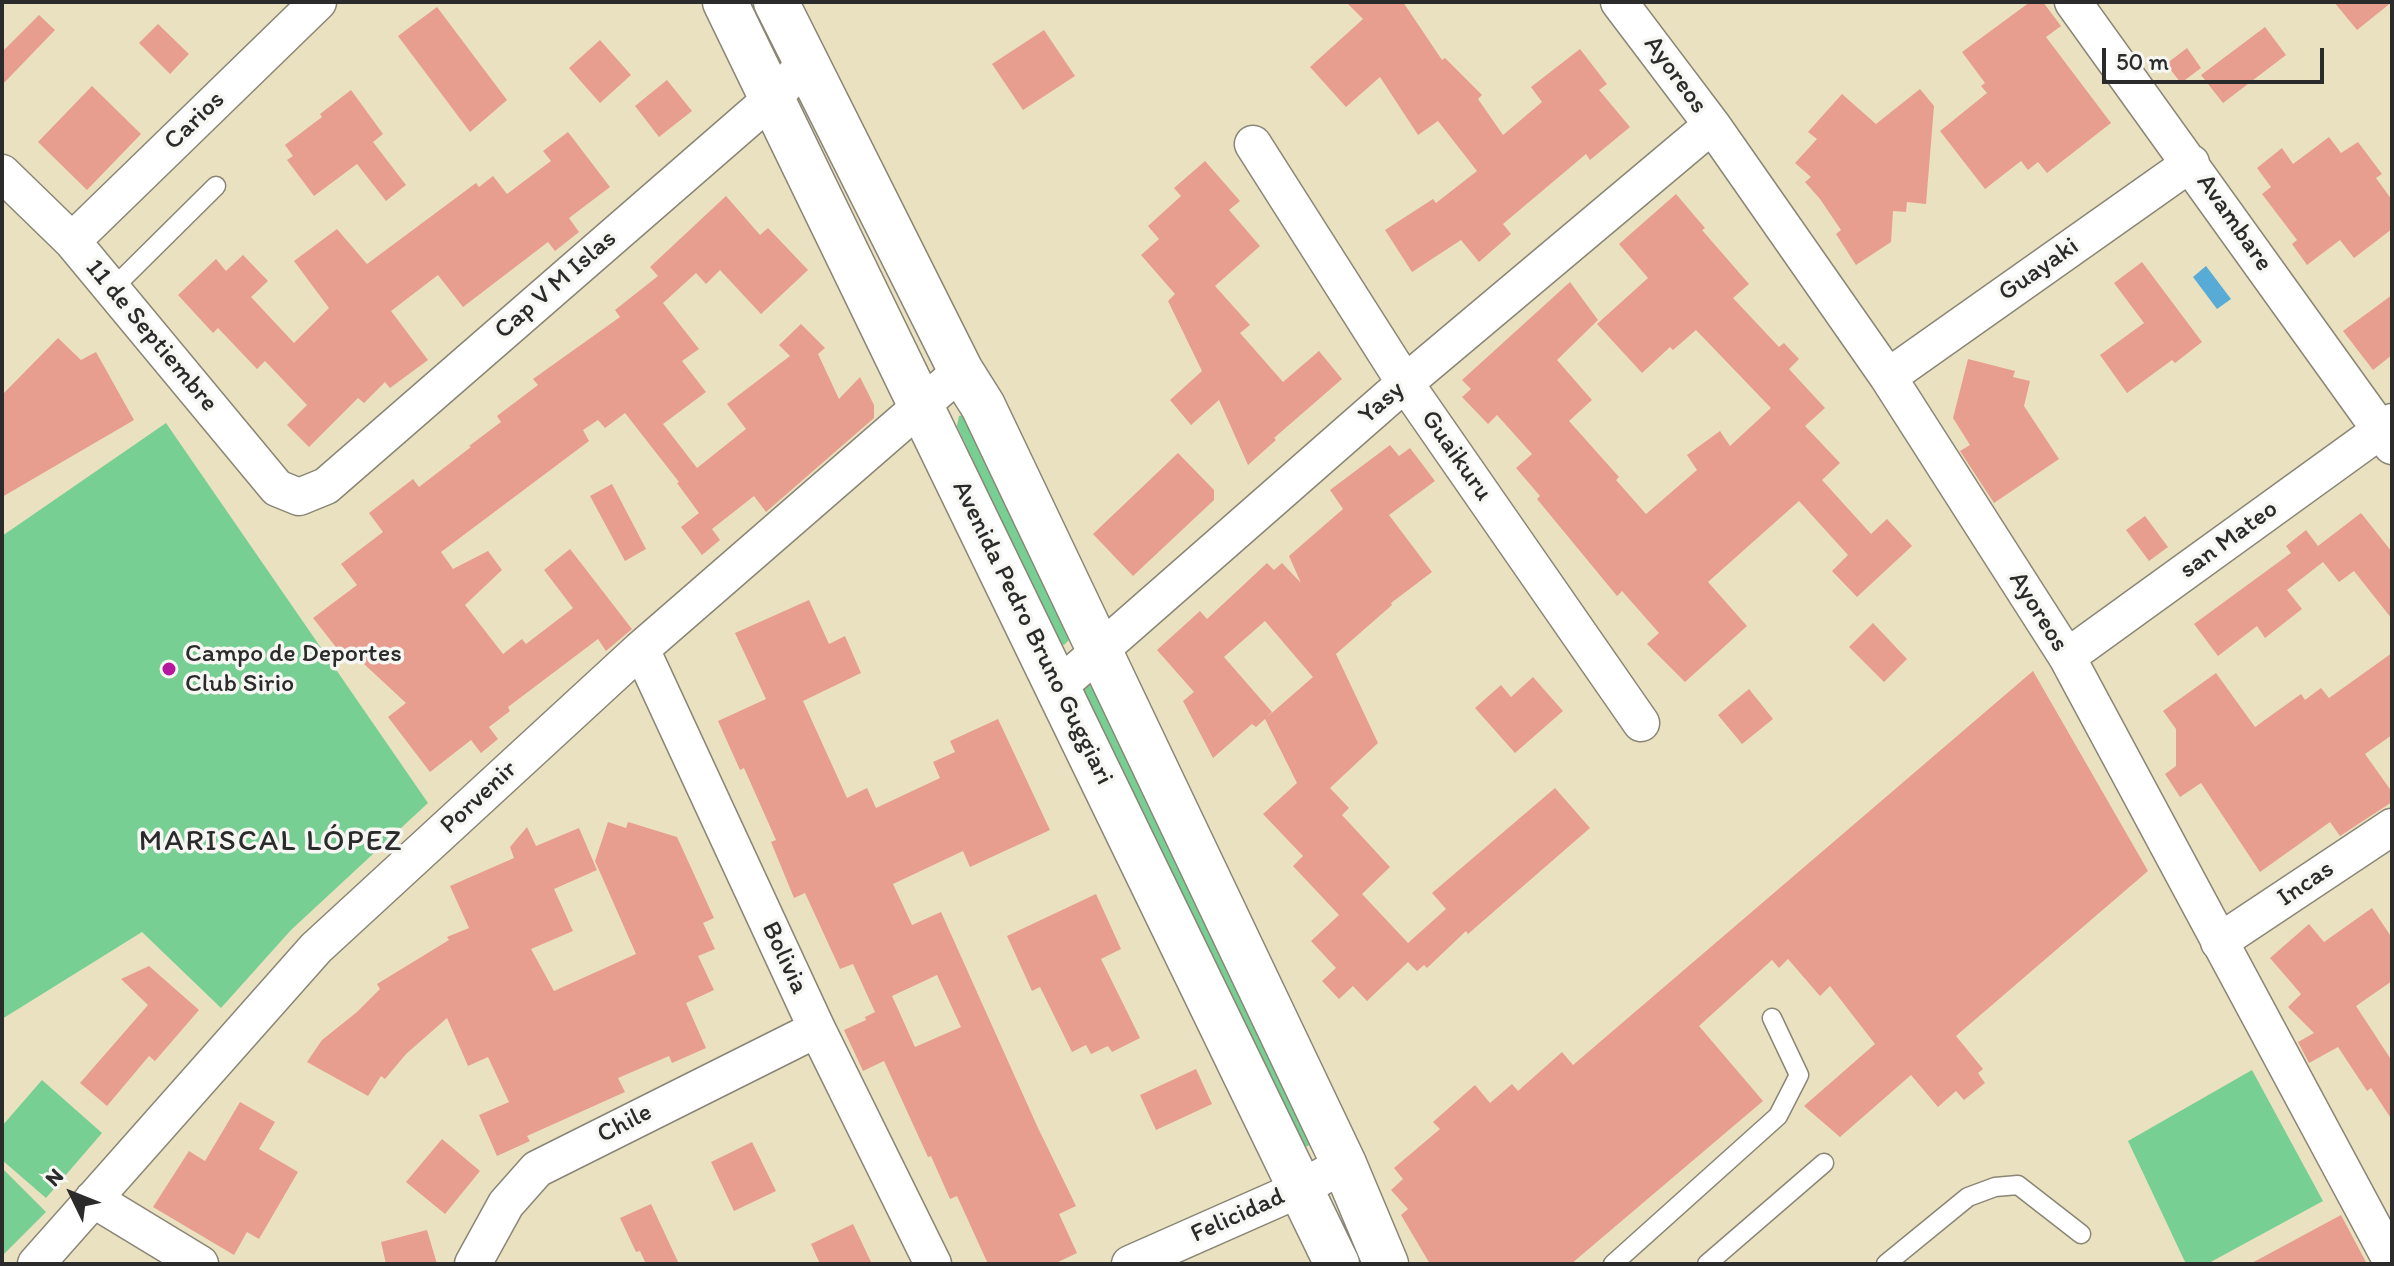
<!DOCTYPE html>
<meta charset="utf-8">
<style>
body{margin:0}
#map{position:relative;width:2394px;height:1266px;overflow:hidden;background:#eae1c0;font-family:Itim,sans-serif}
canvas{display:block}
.frame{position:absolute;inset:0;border:4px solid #2b2b2b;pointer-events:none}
.north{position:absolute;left:32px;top:1154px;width:80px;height:80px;-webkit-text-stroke:6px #f6f6f2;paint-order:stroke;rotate:313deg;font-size:22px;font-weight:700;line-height:32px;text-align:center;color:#2b2b2b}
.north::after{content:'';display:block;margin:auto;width:28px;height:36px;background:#2b2b2b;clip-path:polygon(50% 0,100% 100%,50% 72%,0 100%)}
.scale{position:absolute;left:2102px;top:48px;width:222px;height:36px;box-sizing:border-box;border:4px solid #2b2b2b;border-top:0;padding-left:10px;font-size:24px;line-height:28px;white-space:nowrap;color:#2b2b2b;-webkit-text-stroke:6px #f6f6f2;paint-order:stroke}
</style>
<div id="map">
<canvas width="2394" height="1266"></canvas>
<div class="frame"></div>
<div class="north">N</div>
<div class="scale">50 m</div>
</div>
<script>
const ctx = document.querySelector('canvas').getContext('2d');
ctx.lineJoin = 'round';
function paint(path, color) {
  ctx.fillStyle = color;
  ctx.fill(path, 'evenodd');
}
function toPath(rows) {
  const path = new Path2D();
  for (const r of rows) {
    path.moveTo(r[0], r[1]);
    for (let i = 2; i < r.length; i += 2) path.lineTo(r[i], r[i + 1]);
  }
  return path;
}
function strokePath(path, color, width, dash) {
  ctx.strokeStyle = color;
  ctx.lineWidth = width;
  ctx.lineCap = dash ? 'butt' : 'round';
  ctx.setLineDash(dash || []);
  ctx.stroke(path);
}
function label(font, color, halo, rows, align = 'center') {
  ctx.font = font + ' Itim,sans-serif';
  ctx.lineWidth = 7;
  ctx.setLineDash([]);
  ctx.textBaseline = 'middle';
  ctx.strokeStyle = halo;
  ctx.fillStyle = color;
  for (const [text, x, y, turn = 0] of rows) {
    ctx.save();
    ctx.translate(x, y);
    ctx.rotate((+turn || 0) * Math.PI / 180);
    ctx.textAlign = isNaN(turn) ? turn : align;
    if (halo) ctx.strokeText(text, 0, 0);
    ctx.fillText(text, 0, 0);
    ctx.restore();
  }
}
paint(toPath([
 [963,415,1070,639,1064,645,1055,640,957,426,959,416],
 [166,423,428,803,291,930,221,1008,142,932,2,1019,2,536],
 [1090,682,1094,683,1312,1141,1308,1146,1305,1147,1083,693,1083,688],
 [2252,1070,2323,1201,2207,1264,2186,1264,2128,1141],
 [42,1080,102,1133,46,1198,2,1160,2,1126],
 [2,1168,46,1212,2,1256]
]), '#78cf93');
paint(toPath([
 [2206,266,2231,299,2217,309,2193,277]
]), '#58abd4');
paint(toPath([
 [1346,2,1403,2,1442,60,1445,58,1482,95,1478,99,1503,135,1542,102,1531,87,1580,49,1607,84,1599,90,1630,127,1590,160,1586,154,1503,224,1511,234,1479,262,1461,240,1412,272,1385,230,1433,199,1436,203,1477,171,1438,121,1418,135,1380,77,1346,107,1310,67,1363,19],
 [2030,2,2043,2,2061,26,2046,37,2111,123,2047,173,2038,162,2028,170,2021,161,1985,189,1940,131,1987,93,1981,86,1985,83,1962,52],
 [2334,2,2392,2,2357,30],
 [437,7,507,100,470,132,398,36],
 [39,15,55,30,2,85,2,52],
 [158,24,189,54,170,74,139,43],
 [2265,27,2286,55,2223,103,2201,75],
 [1044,30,1075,76,1023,110,992,64],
 [600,40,631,75,600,103,569,68],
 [2187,48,2201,68,2181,83,2166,64],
 [667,80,692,111,659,137,635,106],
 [92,86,141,134,87,190,38,142],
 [1920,89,1934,106,1926,204,1907,202,1906,212,1893,211,1891,242,1856,265,1836,234,1841,230,1820,199,1805,182,1811,177,1795,163,1817,139,1808,132,1842,94,1876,124],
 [351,90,383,134,373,142,406,185,386,201,357,164,314,196,287,160,293,156,285,145,322,117,320,114],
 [568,132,610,187,569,218,579,232,555,251,548,242,463,307,438,275,391,311,428,360,390,388,385,382,364,403,358,398,309,447,287,425,307,405,265,361,257,369,218,328,213,333,178,295,216,259,226,271,243,255,268,281,251,297,294,343,329,308,294,261,337,229,367,264,476,183,479,187,493,176,507,194,551,161,543,151],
 [2329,137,2341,153,2358,142,2382,174,2376,178,2392,200,2392,229,2354,258,2340,240,2307,265,2292,244,2297,240,2262,194,2271,187,2257,168,2282,148,2293,164],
 [1205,161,1240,201,1229,210,1260,246,1215,286,1250,325,1240,333,1283,382,1319,351,1342,379,1274,438,1276,440,1248,465,1219,400,1191,425,1170,400,1202,371,1168,301,1175,294,1141,255,1159,239,1148,226,1181,196,1174,188],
 [1676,194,1705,228,1702,230,1749,284,1733,298,1779,347,1784,343,1799,359,1789,369,1825,408,1805,426,1840,463,1822,480,1871,534,1887,519,1912,546,1857,597,1832,571,1848,555,1799,501,1708,582,1747,626,1685,682,1647,644,1659,633,1622,591,1617,596,1537,499,1540,496,1516,468,1532,454,1497,415,1488,424,1462,397,1471,389,1462,380,1570,282,1598,320,1557,360,1592,400,1569,421,1619,477,1616,480,1646,514,1697,470,1687,455,1720,431,1730,446,1771,408,1696,330,1673,350,1670,347,1642,373,1597,324,1648,278,1619,244],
 [726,196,760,235,768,228,808,270,761,314,720,270,706,284,696,273,663,303,699,349,682,361,706,392,663,424,697,468,746,429,727,404,790,356,779,345,801,324,825,348,818,354,839,399,860,377,874,405,874,418,766,512,754,496,712,529,720,540,702,555,681,527,699,513,677,483,679,482,625,413,605,428,598,420,583,430,589,441,441,552,453,569,488,551,502,570,465,605,503,654,522,639,526,644,573,608,544,570,570,549,632,629,606,651,598,639,508,707,510,711,489,727,498,739,481,753,471,740,430,772,388,717,406,703,350,651,343,656,313,618,357,585,341,564,383,532,369,513,413,479,419,487,471,447,469,446,501,422,497,416,538,385,533,379,620,317,615,310,658,276,650,267],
 [2142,262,2202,342,2175,363,2172,360,2127,393,2100,355,2144,323,2114,283],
 [2392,295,2392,355,2373,370,2343,331],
 [58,338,81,360,96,352,134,420,2,497,2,395],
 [1968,359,2015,371,2013,377,2030,381,2024,406,2059,459,1994,503,1960,451,1970,445,1953,418],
 [1390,445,1399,456,1410,448,1435,481,1389,515,1432,572,1391,603,1392,605,1336,654,1378,743,1330,788,1349,808,1342,815,1390,867,1362,894,1408,943,1446,909,1432,893,1555,788,1590,828,1468,934,1466,931,1427,968,1424,965,1417,971,1408,962,1367,1001,1353,986,1339,999,1322,981,1336,968,1311,941,1339,915,1293,866,1303,856,1263,814,1297,783,1265,719,1256,727,1252,724,1213,758,1183,701,1194,692,1157,650,1200,611,1207,619,1267,563,1274,570,1282,563,1301,583,1289,556,1343,509,1330,490],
 [1265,621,1313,677,1266,718,1272,712,1224,657],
 [1178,453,1214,490,1214,500,1133,576,1093,534],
 [612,484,646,549,625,561,590,496],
 [2361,513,2392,552,2392,619,2354,571,2339,582,2323,562,2287,590,2302,609,2265,638,2257,626,2218,656,2194,624,2291,553,2286,546,2306,530,2318,546],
 [2145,516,2168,547,2149,561,2126,530],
 [809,600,829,644,845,636,861,673,803,701,847,798,867,788,876,808,940,778,933,762,955,752,950,741,998,719,1050,830,970,867,963,851,893,884,912,925,941,912,1038,1128,1076,1206,1059,1214,1077,1253,1054,1264,988,1264,957,1196,950,1199,931,1156,928,1157,884,1061,863,1071,844,1030,866,1020,865,1017,875,1012,853,964,840,969,805,893,794,898,771,842,776,840,744,768,740,770,718,721,766,699,735,633],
 [937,975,961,1027,915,1047,892,996],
 [1873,623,1907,659,1884,682,1849,647],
 [2392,653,2392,735,2365,754,2392,792,2392,802,2340,836,2330,822,2260,872,2201,783,2180,797,2165,774,2176,766,2176,729,2163,711,2216,673,2255,727,2301,694,2305,700,2321,688,2329,698],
 [2033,671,2148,871,1956,1036,1983,1069,1978,1073,1985,1083,1964,1100,1956,1091,1938,1107,1911,1075,1840,1137,1804,1106,1875,1044,1830,986,1820,996,1788,959,1779,968,1772,960,1699,1026,1763,1101,1571,1264,1430,1264,1401,1215,1408,1209,1391,1190,1403,1179,1394,1168,1440,1129,1433,1122,1475,1085,1490,1103,1512,1084,1518,1091,1562,1052,1573,1065],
 [1533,677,1563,711,1515,753,1475,708,1501,685,1511,697],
 [1749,689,1773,719,1742,744,1718,715],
 [608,822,626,828,628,822,677,837,714,918,703,923,715,949,698,956,714,990,686,1003,706,1048,672,1063,669,1056,618,1078,625,1092,527,1136,530,1141,497,1156,479,1115,509,1102,488,1057,468,1066,447,1018,406,1054,385,1079,381,1076,368,1096,307,1062,322,1040,357,1012,380,989,377,984,449,940,447,937,469,928,450,886,514,858,510,847,527,827,536,846,579,828,597,870,554,889,573,931,531,949,554,991,636,954,595,861],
 [1096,894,1121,949,1101,959,1140,1038,1112,1052,1108,1046,1091,1054,1086,1045,1072,1052,1040,987,1032,991,1007,936],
 [2372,908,2392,938,2392,981,2356,1006,2392,1061,2392,1120,2371,1088,2367,1091,2338,1047,2309,1063,2298,1042,2314,1033,2288,1007,2301,994,2270,958,2309,924,2324,942],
 [149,966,199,1010,155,1061,149,1056,107,1106,80,1083,148,1005,121,979],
 [1196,1069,1212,1104,1156,1130,1140,1095],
 [240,1102,275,1122,259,1149,298,1172,259,1239,247,1232,234,1255,153,1207,189,1151,205,1161],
 [442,1139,480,1171,445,1214,406,1182],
 [752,1142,776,1191,734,1211,711,1162],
 [651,1204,679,1264,646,1264,640,1251,636,1252,620,1218],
 [2341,1215,2367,1264,2250,1264],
 [853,1224,872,1264,820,1264,811,1244],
 [427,1230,437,1264,386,1264,381,1242]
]), '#e79e8f');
const service = toPath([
 [112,289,216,186],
 [1613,1264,1778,1116,1799,1075,1772,1018],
 [1707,1264,1824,1163],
 [1886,1264,1968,1197,1995,1187,2018,1185,2081,1234]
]);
const minor = toPath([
 [1619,2,1712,125,1888,377,2067,657,2392,1262],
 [2073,2,2392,446],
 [1253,144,1405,383,1641,723],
 [2,173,72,241,277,488,299,497,326,486,770,100,806,64],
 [72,241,318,2],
 [1888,377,2191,163],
 [641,649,817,1029,933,1264],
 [2067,657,2392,422],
 [1057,688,1405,383,1712,125],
 [2219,942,2392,827],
 [93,1199,200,1264],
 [36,1264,316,948,641,649,961,371],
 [473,1264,506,1204,537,1169,817,1029],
 [1130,1264,1302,1188,1344,1164]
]);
const primary = toPath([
 [725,2,1337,1264],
 [776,2,961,371,983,406,1344,1164,1386,1264]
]);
strokePath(service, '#8a8676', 21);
strokePath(minor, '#8a8676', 39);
strokePath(primary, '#8a8676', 47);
strokePath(service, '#fff', 18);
strokePath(minor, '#fff', 36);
strokePath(primary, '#fff', 44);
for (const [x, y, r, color] of [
 [169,669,8,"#b5179e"]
]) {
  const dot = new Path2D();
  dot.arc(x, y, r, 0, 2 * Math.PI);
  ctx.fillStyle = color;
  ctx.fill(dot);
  strokePath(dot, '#f6f6f2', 3);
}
label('26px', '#2b2b2b', '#f6f6f2', [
 ["Ayoreos",1675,75,54],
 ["Carios",195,121,-44],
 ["Avambare",2234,223,55],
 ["Guayaki",2039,270,-35],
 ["Cap V M Islas",556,285,-41],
 ["11 de Septiembre",151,336,50],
 ["Yasy",1382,403,-41],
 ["Guaikuru",1456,456,55],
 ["san Mateo",2229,540,-36],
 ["Ayoreos",2038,612,58],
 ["Avenida Pedro Bruno Guggiari",1032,633,64],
 ["Porvenir",479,798,-43],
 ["Incas",2306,884,-34],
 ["Bolivia",784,958,65],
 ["Chile",625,1124,-27],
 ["Felicidad",1238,1216,-24]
]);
label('26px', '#2b2b2b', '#f6f6f2', [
 ["Campo de Deportes",185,654],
 ["Club Sirio",185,684]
], 'left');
ctx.letterSpacing = '2px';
label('30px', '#2b2b2b', '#f6f6f2', [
 ["MARISCAL LÓPEZ",271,842]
]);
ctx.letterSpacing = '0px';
</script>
